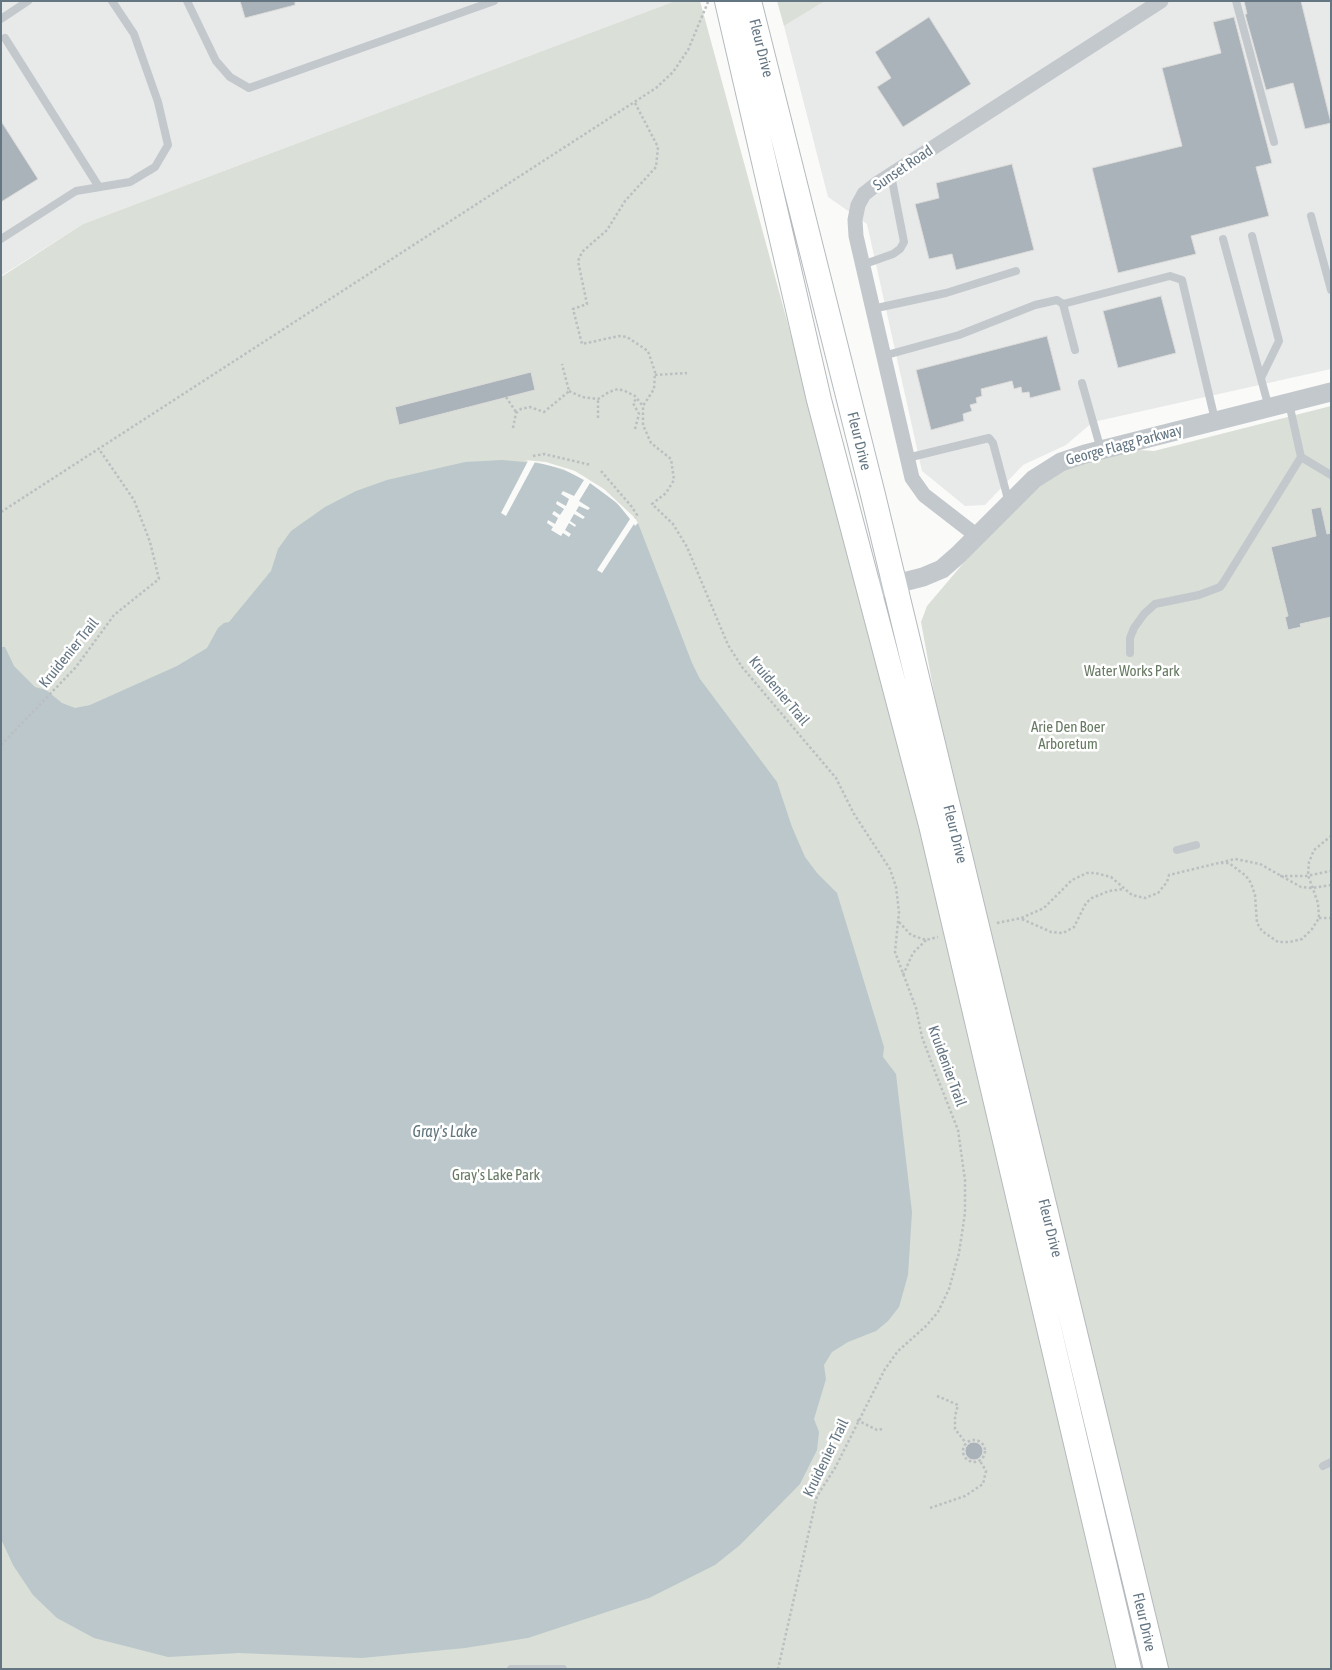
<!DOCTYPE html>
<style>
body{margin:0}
#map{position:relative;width:1332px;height:1670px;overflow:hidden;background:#fafaf8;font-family:"Asap Condensed",sans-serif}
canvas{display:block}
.frame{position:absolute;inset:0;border:2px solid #657683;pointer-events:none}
</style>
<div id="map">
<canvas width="1332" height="1670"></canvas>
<div class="frame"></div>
</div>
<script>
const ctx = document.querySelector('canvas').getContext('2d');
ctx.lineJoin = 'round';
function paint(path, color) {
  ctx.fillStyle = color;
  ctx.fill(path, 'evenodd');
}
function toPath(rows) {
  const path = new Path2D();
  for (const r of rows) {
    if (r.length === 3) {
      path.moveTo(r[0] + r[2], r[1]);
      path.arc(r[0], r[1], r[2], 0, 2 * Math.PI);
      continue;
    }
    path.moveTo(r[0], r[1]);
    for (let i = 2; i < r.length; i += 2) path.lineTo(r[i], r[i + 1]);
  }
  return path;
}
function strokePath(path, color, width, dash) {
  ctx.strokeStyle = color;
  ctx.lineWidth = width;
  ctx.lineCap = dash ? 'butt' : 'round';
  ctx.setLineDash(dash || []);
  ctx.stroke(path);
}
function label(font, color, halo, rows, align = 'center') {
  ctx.font = font + ' "Asap Condensed",sans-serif';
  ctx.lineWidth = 5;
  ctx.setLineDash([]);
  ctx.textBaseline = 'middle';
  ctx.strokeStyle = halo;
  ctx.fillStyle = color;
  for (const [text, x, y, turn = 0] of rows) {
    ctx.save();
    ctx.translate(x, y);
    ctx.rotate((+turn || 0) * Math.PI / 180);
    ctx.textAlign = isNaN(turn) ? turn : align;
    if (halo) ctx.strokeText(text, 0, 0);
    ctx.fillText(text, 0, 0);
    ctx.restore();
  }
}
paint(toPath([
 [1,1,675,1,83,224,1,276],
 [825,1,1331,1,1331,369,1093,422,1066,445,1023,465,985,505,965,506,922,471,867,224,828,197,784,26]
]), '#e8e9e9');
paint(toPath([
 [675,1,700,1,854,567,955,971,1119,1669,1,1669,1,277,83,224],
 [777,1,825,1,784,26],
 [1331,406,1331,1669,1165,1669,947,764,921,622,927,606,1011,507,1035,483,1072,464,1138,450,1154,451]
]), '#dadfd7');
paint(toPath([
 [502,460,546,464,574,474,603,491,638,523,692,663,700,679,777,782,792,827,805,857,817,873,837,893,884,1047,883,1057,896,1074,912,1212,908,1275,899,1307,888,1321,876,1331,848,1342,832,1352,824,1365,826,1379,814,1419,819,1432,817,1450,800,1484,740,1545,715,1565,649,1598,528,1638,465,1648,362,1658,239,1653,168,1657,94,1638,57,1618,33,1595,13,1565,1,1539,1,647,5,647,14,666,35,687,46,690,62,703,75,708,90,705,177,666,207,648,218,628,224,623,229,622,271,571,278,549,291,531,325,507,356,491,387,480,465,462]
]), '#bbc7cb');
paint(toPath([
 [525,460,546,462,575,471,604,489,635,518,638,523,635,526,634,524,602,573,597,570,630,519,617,503,590,483,579,501,590,508,588,510,579,506,576,511,585,517,583,519,574,514,570,521,576,525,575,527,569,523,565,530,571,534,569,537,563,533,561,536,551,530,553,527,547,523,548,520,555,524,558,518,552,514,554,511,560,515,564,509,556,504,557,501,566,506,569,499,561,494,563,491,574,496,584,480,563,469,535,462,506,516,501,513,528,461]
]), '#fafaf8');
const building = toPath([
 [240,1,295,1,295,5,245,18,240,1],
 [1244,1,1301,1,1331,123,1305,129,1293,83,1266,90,1245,14,1247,14,1244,1],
 [929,17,971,84,903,127,877,87,891,78,875,52,929,17],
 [1234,17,1272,163,1256,167,1269,216,1191,236,1196,254,1118,273,1092,168,1182,146,1162,68,1221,53,1213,22,1234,17],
 [1,121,38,179,1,202,1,121],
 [1012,164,1034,250,956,270,952,254,929,259,915,204,939,198,936,183,1012,164],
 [1161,296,1176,353,1118,368,1103,311,1161,296],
 [1047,336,1061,390,1030,398,1029,392,1022,393,1021,387,1014,389,1012,381,981,389,982,396,976,398,977,403,970,405,972,411,963,414,964,421,931,430,916,370,1047,336],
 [531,372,535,390,399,425,395,407,531,372],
 [1321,507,1327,534,1331,533,1331,617,1300,624,1301,627,1288,630,1285,617,1288,616,1271,547,1316,536,1311,509,1321,507],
 [974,1451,9]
]);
paint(building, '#aab3b9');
strokePath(building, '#dcdcda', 1);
const primary = toPath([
 [727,1,819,400,931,825,1129,1669],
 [749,1,873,495,1156,1669]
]);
strokePath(primary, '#b5babe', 26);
strokePath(toPath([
 [635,103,658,147,656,167,625,201,607,230,582,252,578,261,587,304,573,309,582,344,619,336,627,337,648,351,655,372,654,389,643,406,643,425,651,443,671,459,674,480,666,493,652,504,673,524,687,547,728,645,742,667,836,778,854,814,890,869,896,887,899,912,895,952,916,1008,922,1037,932,1064,958,1130,965,1180,965,1213,959,1253,949,1289,938,1312,926,1326,898,1351,885,1369,835,1468,817,1496,778,1669],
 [655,375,687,373],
 [569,391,582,397,598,399,609,392,618,389,625,391,635,396,643,406],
 [506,397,516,412],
 [598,418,598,399],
 [513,428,516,413,521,409,530,407,544,412,567,393,569,391,562,364],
 [635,429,639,414,633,403,637,398],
 [533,456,544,454,591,465],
 [601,471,632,507,637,515,635,518],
 [1,512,656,88,673,72,688,50,708,2],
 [1,745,76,667,114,615,159,579,150,542,134,500,99,449],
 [1221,863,1229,863,1246,876,1251,883,1255,895,1257,923,1262,931,1278,942,1290,942,1302,939,1312,929,1319,918,1318,903,1308,875,1309,862,1314,850,1331,836],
 [1280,876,1306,876,1331,871],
 [1319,918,1331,918],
 [1022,919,1051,932,1063,933,1074,927,1086,903,1092,898,1109,891,1124,889],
 [899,922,911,935,926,940,938,937],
 [997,923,1021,918,1044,908,1072,880,1087,873,1095,873,1111,877,1132,895,1145,898,1158,893,1167,882,1169,875,1235,859,1260,864,1301,887,1312,888,1331,885],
 [903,975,913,953,926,940],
 [937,1396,958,1405,955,1416,955,1429,966,1443],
 [857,1420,877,1430,883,1429],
 [974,1451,11],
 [930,1508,965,1496,983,1484,986,1471,980,1461]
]), '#bbbfc2', 2.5, [2.5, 2.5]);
strokePath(toPath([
 [187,1,216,61,230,77,249,88,494,1],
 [1236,1,1274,142],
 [1,19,28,1],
 [5,38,99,187],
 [1311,216,1331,290],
 [1252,236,1279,341,1261,378],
 [1,239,76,191,130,182,155,167,168,145,158,102,134,34,112,1],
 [1223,239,1269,408],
 [862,265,893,254,900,249,904,242,891,175],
 [1063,304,1075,350],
 [872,309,946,293,1016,271],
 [883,356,959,335,1035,305,1057,300,1063,304,1170,276,1182,280,1215,420],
 [1082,383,1101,450],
 [1301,457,1331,475],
 [907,458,989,438,993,443,1009,503],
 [1130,653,1130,638,1134,628,1144,614,1155,604,1199,595,1220,587,1223,583,1301,457,1289,403],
 [1177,850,1196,845],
 [1323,1466,1331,1462],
 [511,1669,563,1669]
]), '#c3c8cc', 8);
strokePath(toPath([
 [977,536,924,495,912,478,856,236,855,220,858,205,864,194,878,183,1161,1]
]), '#c3c8cc', 15);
strokePath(toPath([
 [868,591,923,577,942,569,958,555,1034,479,1061,462,1085,454,1331,392]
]), '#c3c8cc', 19);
strokePath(primary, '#fff', 24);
label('15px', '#657683', '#fff', [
 ["Fleur Drive",761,48,76],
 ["Sunset Road",903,168,-34],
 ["Fleur Drive",859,441,76],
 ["George Flagg Parkway",1124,445,-15],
 ["Kruidenier Trail",69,653,-51],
 ["Kruidenier Trail",779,691,50],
 ["Fleur Drive",955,834,76],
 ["Kruidenier Trail",947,1066,70],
 ["Fleur Drive",1050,1228,76],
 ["Kruidenier Trail",826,1458,-64],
 ["Fleur Drive",1144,1622,77]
]);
label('15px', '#687a64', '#fff', [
 ["Water Works Park",1132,671],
 ["Arie Den Boer",1068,727],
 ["Arboretum",1068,744],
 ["Gray's Lake Park",496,1175]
]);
label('italic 16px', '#60757c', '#fff', [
 ["Gray's Lake",445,1132]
]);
</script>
